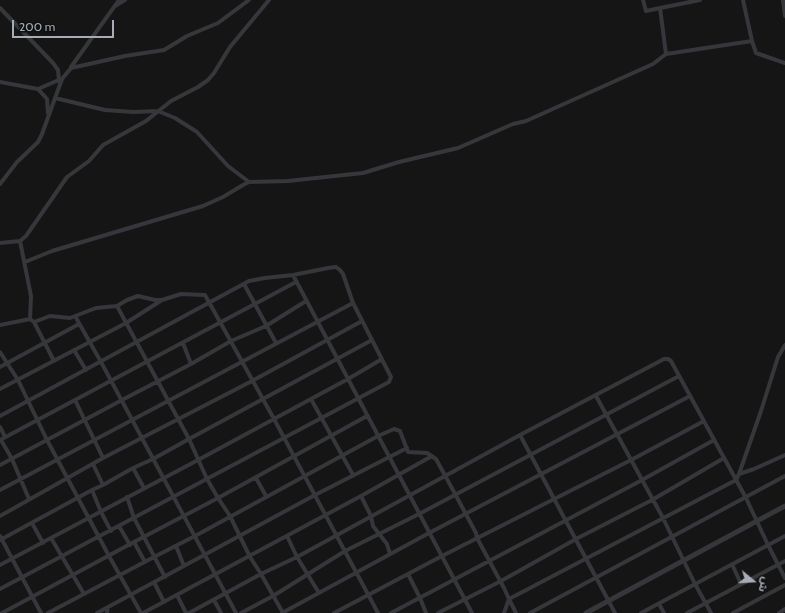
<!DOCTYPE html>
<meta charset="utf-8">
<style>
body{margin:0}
#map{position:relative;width:785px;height:613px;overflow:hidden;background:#151516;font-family:Cabin,"Noto Sans Arabic",sans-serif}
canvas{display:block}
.north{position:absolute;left:733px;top:561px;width:40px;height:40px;-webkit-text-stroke:3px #101011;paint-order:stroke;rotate:108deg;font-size:11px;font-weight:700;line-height:16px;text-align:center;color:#a7acb6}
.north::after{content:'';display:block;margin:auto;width:14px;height:18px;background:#a7acb6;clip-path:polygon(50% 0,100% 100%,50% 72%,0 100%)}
.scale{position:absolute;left:12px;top:20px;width:102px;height:18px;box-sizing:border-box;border:2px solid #a7acb6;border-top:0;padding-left:5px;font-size:12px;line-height:14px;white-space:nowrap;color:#a7acb6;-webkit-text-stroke:3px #101011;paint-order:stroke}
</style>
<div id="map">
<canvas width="785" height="613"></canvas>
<div class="north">ش</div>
<div class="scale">200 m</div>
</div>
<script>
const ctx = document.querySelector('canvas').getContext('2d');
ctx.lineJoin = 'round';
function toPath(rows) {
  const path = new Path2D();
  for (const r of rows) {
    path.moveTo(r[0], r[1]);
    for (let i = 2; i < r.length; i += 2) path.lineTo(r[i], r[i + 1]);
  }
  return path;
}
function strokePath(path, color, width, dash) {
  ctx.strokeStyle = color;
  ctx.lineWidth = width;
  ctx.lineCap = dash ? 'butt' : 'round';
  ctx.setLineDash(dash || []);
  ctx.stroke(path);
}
strokePath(toPath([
 [643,0,646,11,660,8,666,54],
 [743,0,752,41],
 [783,0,785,16],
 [115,6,125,0],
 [0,8,53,63,58,70,59,80],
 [660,8,700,0],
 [71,67,119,0],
 [0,82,38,89,61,79],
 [38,89,47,99,48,113],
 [55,98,105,110,133,112,158,111,175,118,197,132,228,166,249,182],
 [0,184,17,162,38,142,42,134,62,79,71,68,125,56,164,50,187,36,218,23,249,0],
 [20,241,31,296,30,319],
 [0,243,20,241,26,236,67,177,89,161,103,145,146,121,171,101,198,87,208,80,214,73,230,47,269,0],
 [25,262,52,251,203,206,223,197,243,185,249,182,288,181,363,173,399,162,458,148,513,124,526,121,653,64,666,54,752,41,756,53,785,63],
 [293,275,472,613],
 [244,284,276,343],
 [117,306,189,439,207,479,218,498,230,516,250,557,261,574,283,613],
 [75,316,101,362,236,613],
 [34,322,54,361],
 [0,325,30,319,34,322,50,316,70,318,96,308,117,306,127,300,138,296,155,300,162,300,181,294,205,295,274,419,378,613],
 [183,343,191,364],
 [74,350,86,370],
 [0,352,18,380,47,440,109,556,141,613],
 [0,367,79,324],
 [0,389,126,323,162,300],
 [596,396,663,518,695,584,711,613],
 [311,399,353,475],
 [75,400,103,458],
 [0,416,249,281,265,278,293,275,328,268,336,267,340,270,343,274,353,303,391,377,389,382,0,589],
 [0,427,5,437],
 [520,435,615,613],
 [0,440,296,282],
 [1,440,12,459,29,499],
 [93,464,103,485],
 [0,465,122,400,191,364,231,341,266,326,306,301],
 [133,468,144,488],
 [739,474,754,469,785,455],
 [256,478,266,496],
 [0,490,353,303],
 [92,490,101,512,111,531],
 [361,496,371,516,373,526,387,544,390,554],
 [127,497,134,518,165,577],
 [0,516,103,458,252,381,362,321],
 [32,523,43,543],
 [119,526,130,545],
 [0,536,41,613],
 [287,536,297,557,319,593],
 [51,538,84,594],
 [0,540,92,490,103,485,133,468,153,459,189,439,372,340],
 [134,542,145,562],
 [176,546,184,566],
 [732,564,741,584],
 [0,565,198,460,348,379,382,359],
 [408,574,420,598,426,613],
 [154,582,164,602],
 [177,595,186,613],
 [214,600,221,613],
 [659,604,664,613],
 [2,613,134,542,218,498,367,416],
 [48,613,154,557,195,536,378,436,394,429,400,431,408,452,427,453,436,459,454,492,476,533,477,538,504,588,509,599,504,613],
 [97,613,315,495,407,448],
 [107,613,108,607],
 [143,613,361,496,432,456],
 [189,613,261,574,297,557,520,435,664,359,668,359,671,361,746,498,768,545,785,578],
 [241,613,273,596,345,551,419,514,679,376],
 [282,613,429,533,690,396],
 [334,613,442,556,631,460,704,421],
 [391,613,642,480,714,440],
 [438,613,501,581,576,539,652,500,724,458],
 [516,613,509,599,736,480,739,474,761,411,778,357,785,345],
 [530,613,785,476],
 [641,613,785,536],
 [687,613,785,561],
 [733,613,785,585],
 [779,613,785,609]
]), '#36373b', 4);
strokePath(toPath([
 [586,613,785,506]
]), '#36373b', 5);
</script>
